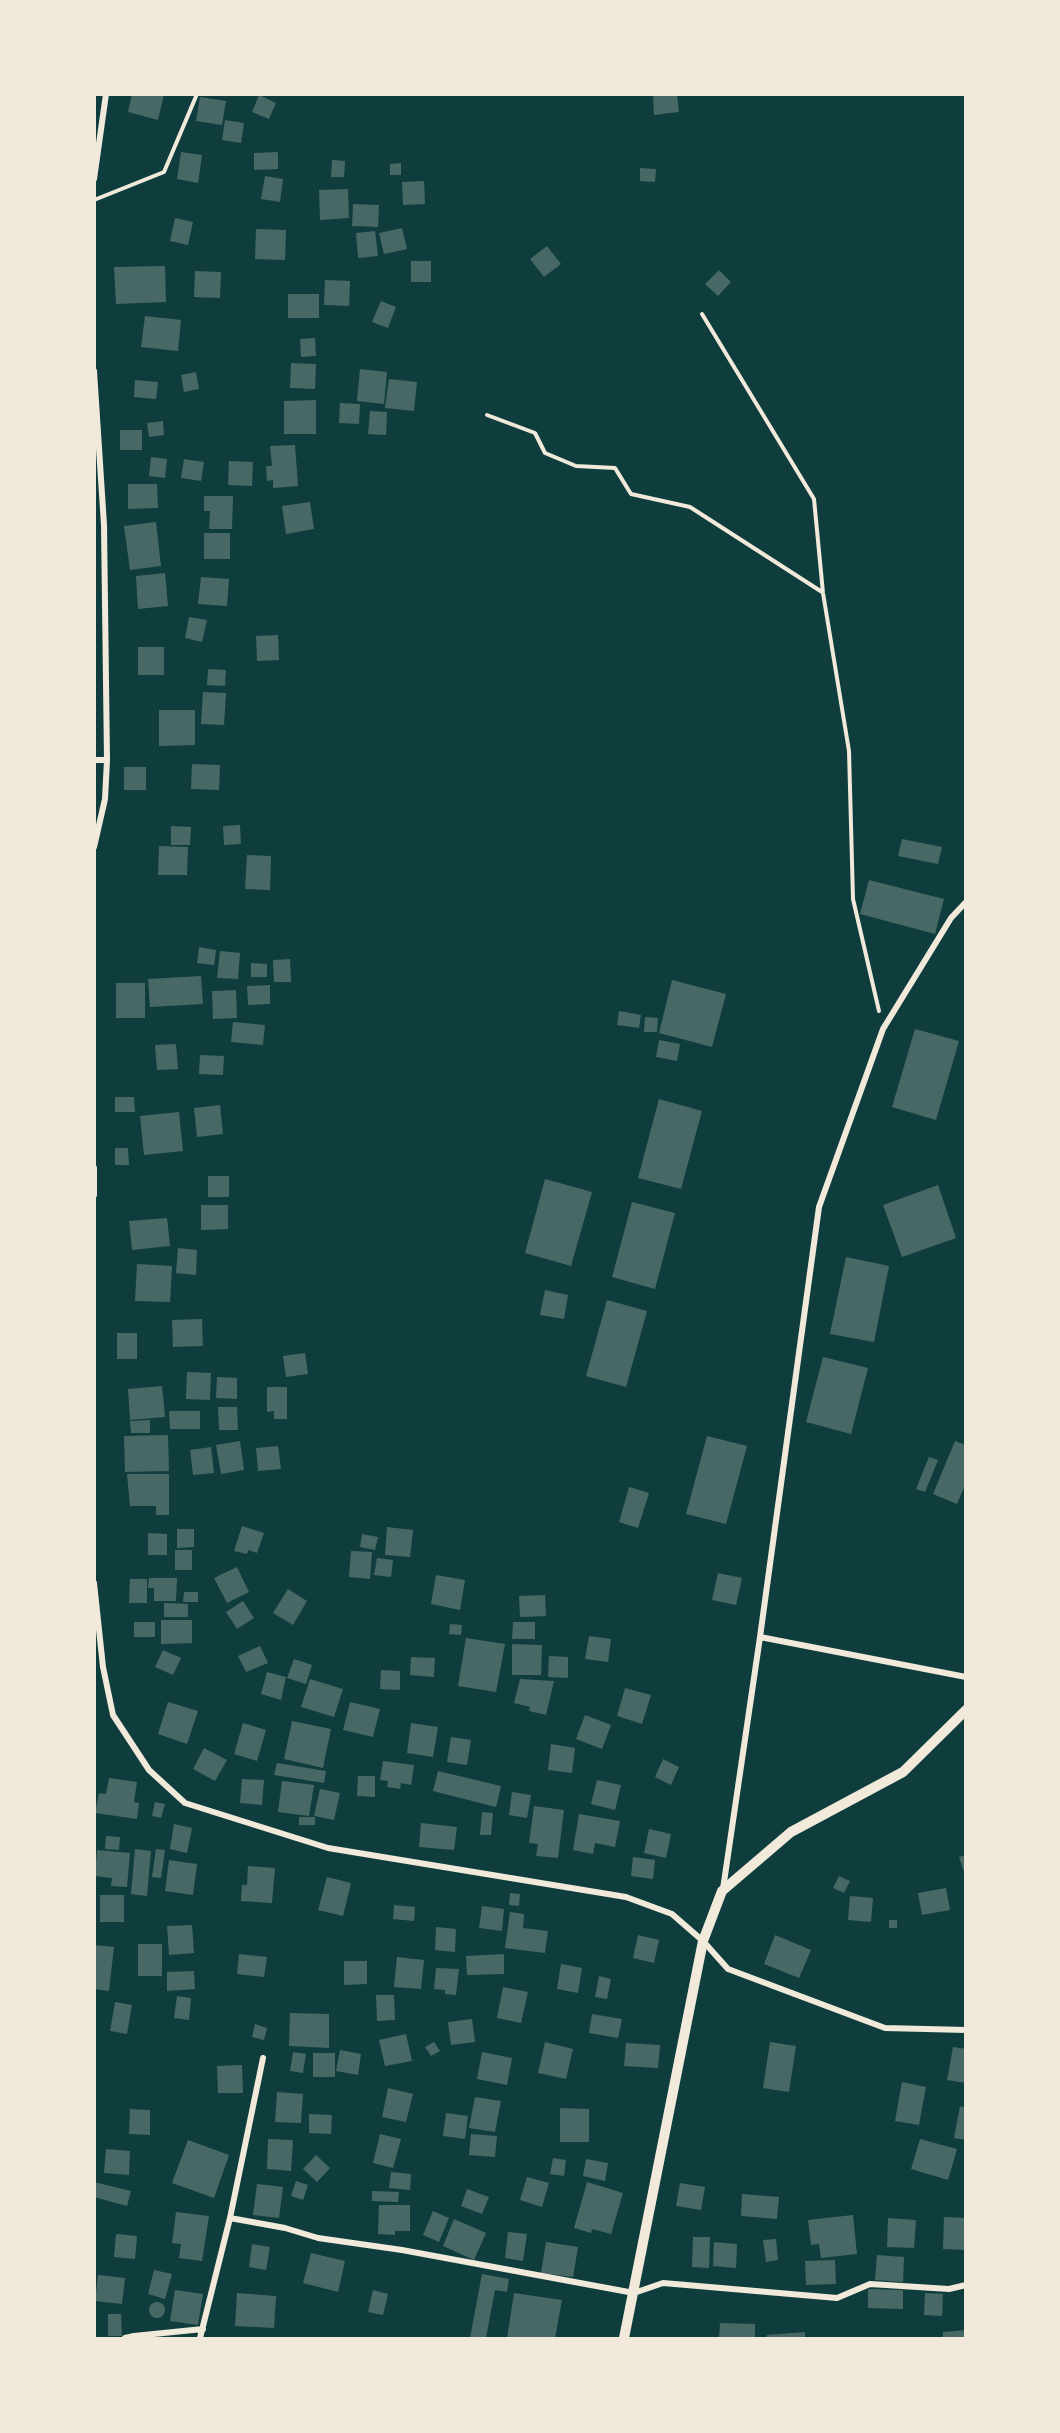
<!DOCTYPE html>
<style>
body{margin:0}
#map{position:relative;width:1060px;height:2433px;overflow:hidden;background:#0f3d3e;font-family:Lora,serif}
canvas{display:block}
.frame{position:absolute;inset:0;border:96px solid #f1e9da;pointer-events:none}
</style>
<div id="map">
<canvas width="1060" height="2433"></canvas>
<div class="frame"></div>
</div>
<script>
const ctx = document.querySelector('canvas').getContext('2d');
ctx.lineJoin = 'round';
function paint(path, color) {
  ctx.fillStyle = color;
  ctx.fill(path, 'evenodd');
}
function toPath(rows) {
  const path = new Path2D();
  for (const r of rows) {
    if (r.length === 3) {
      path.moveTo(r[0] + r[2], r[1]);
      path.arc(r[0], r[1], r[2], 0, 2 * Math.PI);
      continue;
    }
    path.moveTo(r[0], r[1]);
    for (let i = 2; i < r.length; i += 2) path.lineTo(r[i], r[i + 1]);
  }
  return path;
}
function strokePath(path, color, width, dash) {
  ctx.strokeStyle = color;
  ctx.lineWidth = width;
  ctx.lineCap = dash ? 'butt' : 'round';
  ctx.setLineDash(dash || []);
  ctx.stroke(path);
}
paint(toPath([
 [132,94,164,94,158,120,128,112],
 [677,94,679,112,654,115,653,96],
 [259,95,276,103,269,119,252,112],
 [200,97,226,101,222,125,196,121],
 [225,120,244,123,241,143,222,140],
 [181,152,202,155,198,183,177,179],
 [278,152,278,169,254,170,254,153],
 [332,160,345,161,344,177,331,177],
 [401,163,401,175,390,175,390,164],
 [640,168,656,169,655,182,640,181],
 [265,176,283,179,280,202,261,199],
 [424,181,425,204,403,205,402,182],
 [348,189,349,218,320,220,319,190],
 [353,204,379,205,378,227,352,226],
 [175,218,193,222,188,245,170,241],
 [402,228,407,249,384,254,379,233],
 [256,229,286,230,285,260,255,259],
 [375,231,378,256,358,258,356,233],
 [547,246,561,264,544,277,530,259],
 [411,261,431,261,431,282,411,282],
 [165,266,166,302,116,304,114,267],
 [719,270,731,282,718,296,705,284],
 [195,271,221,272,220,298,194,297],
 [325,280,350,281,349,306,324,305],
 [288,294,319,294,319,318,288,318],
 [381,301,396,307,388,328,372,322],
 [145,316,181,320,178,351,141,347],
 [315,338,316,356,301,357,300,339],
 [291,363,316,364,315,389,290,388],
 [360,369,387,372,384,404,357,401],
 [196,372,199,389,184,392,181,375],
 [389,379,417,382,414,411,385,408],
 [135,380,158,382,156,399,134,397],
 [316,400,316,434,284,434,284,401],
 [340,403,360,404,359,424,339,423],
 [370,411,387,412,386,435,368,434],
 [163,421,164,435,149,437,147,423],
 [120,430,142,430,142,450,120,450],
 [295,445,298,486,273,488,273,480,267,481,266,466,272,466,270,446],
 [151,457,167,459,165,478,149,476],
 [184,459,204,462,201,481,181,478],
 [229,461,253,462,252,486,228,485],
 [128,484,157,484,158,508,128,509],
 [204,496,233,496,232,529,209,529,210,511,204,511],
 [310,502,314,529,286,534,282,506],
 [156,522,161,566,130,570,124,526],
 [204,533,230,533,230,559,204,559],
 [165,573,168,606,138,609,136,576],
 [201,577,229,579,227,606,198,604],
 [189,617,207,620,202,642,185,638],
 [278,635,279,660,257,661,256,636],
 [138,647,164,647,164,675,138,675],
 [208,669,226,670,225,686,207,685],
 [203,692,226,693,224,725,201,724],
 [159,710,195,710,195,745,159,746],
 [192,764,220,765,219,790,191,789],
 [124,767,146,767,146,790,124,790],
 [240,825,241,844,224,845,223,826],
 [171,826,191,827,190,845,171,845],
 [902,839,942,847,938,864,898,856],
 [159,846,188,847,187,875,158,875],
 [247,855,271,856,270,890,245,889],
 [869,880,944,899,935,934,860,914],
 [199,947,216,950,214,965,197,963],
 [220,951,240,953,238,979,217,978],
 [290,959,291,982,274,982,273,960],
 [251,963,267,964,267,977,251,977],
 [201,976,203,1004,150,1007,148,979],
 [672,980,726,994,712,1047,659,1033],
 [116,983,145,983,145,1018,116,1018],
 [270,985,270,1004,248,1005,247,986],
 [236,990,237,1018,213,1019,212,991],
 [619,1011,641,1015,639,1028,617,1025],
 [645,1017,658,1018,657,1032,644,1032],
 [233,1022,265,1025,263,1045,231,1042],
 [915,1029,959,1041,936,1120,892,1107],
 [659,1040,680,1044,677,1061,656,1057],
 [176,1044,178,1069,157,1070,155,1045],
 [200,1055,224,1056,223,1075,199,1074],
 [115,1097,134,1097,135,1112,115,1112],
 [659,1099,702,1111,681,1189,638,1178],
 [220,1105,223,1134,197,1137,194,1108],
 [179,1112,183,1151,144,1155,140,1116],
 [115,1148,128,1148,129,1165,115,1165],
 [208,1176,229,1176,229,1197,208,1197],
 [545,1179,592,1192,571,1266,525,1253],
 [938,1185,956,1238,902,1257,883,1205],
 [632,1202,675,1213,655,1289,612,1277],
 [201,1205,228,1205,228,1229,201,1230],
 [167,1218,170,1246,132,1250,129,1221],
 [178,1248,197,1250,196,1275,176,1273],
 [846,1257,889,1266,874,1342,830,1334],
 [137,1264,172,1266,170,1302,135,1301],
 [545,1290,568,1295,564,1319,540,1315],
 [607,1300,647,1311,626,1387,586,1376],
 [202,1319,203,1346,173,1347,172,1320],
 [117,1333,137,1333,137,1359,117,1359],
 [305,1353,308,1374,286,1377,283,1356],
 [823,1357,868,1368,851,1434,806,1422],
 [187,1372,211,1373,210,1400,186,1399],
 [217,1377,237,1378,237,1399,216,1398],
 [162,1386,165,1417,130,1420,128,1389],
 [267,1387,287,1387,287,1419,274,1419,274,1411,267,1412],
 [218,1407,237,1407,238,1430,219,1430],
 [169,1411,200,1411,200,1429,170,1429],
 [150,1420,150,1433,131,1433,130,1421],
 [168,1435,169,1471,125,1472,124,1436],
 [707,1436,747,1446,726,1524,686,1514],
 [240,1441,244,1470,221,1474,216,1445],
 [955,1441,966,1445,966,1483,957,1504,933,1494],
 [278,1446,281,1469,258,1471,256,1448],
 [211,1447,214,1473,193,1475,190,1450],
 [929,1457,938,1460,925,1492,916,1489],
 [127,1474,169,1474,169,1515,156,1515,156,1506,130,1506],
 [629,1487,649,1493,638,1528,619,1522],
 [242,1526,264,1533,257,1553,248,1550,247,1554,234,1551],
 [387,1527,413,1530,410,1557,385,1555],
 [177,1529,194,1529,194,1547,177,1548],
 [148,1533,167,1534,167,1555,148,1555],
 [362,1534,378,1537,375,1550,360,1547],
 [175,1550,192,1550,192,1570,175,1570],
 [351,1551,372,1552,370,1579,349,1577],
 [377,1558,393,1560,391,1577,374,1575],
 [237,1567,249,1592,227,1603,214,1578],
 [718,1573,742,1578,736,1605,712,1600],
 [436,1575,465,1580,460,1610,431,1604],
 [149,1578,177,1578,176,1601,154,1601,154,1588,148,1588],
 [130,1579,147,1579,147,1603,129,1603],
 [288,1589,307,1601,293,1625,273,1613],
 [184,1592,198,1592,198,1602,183,1602],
 [545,1595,546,1616,520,1617,519,1596],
 [243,1601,254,1618,237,1629,226,1612],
 [164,1603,188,1604,188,1617,164,1617],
 [161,1620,192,1620,192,1643,161,1644],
 [134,1622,155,1622,155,1637,134,1637],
 [513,1622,535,1622,535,1639,512,1639],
 [450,1624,462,1625,461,1635,449,1634],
 [589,1636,611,1639,608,1662,585,1659],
 [466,1638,505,1644,496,1692,458,1686],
 [512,1644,542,1645,541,1675,512,1675],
 [260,1646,268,1663,246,1672,238,1656],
 [163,1650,181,1658,173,1675,155,1667],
 [549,1656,568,1657,568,1678,548,1677],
 [411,1657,435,1658,434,1677,410,1675],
 [294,1659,312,1665,306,1684,287,1678],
 [381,1670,400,1671,400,1690,380,1689],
 [267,1672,286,1677,281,1700,261,1694],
 [310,1679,343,1689,334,1717,301,1707],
 [520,1679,554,1681,546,1715,529,1711,530,1707,514,1703],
 [625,1688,651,1695,642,1724,617,1716],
 [168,1702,198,1711,187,1744,158,1734],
 [350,1702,380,1709,373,1737,343,1730],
 [585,1715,611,1725,602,1749,576,1739],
 [292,1721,331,1729,323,1768,284,1759],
 [243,1723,266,1730,257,1761,234,1754],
 [411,1723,438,1727,433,1757,407,1753],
 [451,1737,471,1740,467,1765,447,1762],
 [551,1744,575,1748,572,1773,548,1770],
 [204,1748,227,1760,215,1781,193,1769],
 [663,1759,679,1767,671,1785,655,1777],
 [383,1761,414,1765,411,1785,401,1783,400,1789,387,1787,388,1781,380,1780],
 [277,1763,326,1771,324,1783,274,1775],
 [438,1771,501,1786,496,1807,433,1791],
 [358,1776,375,1776,375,1797,357,1796],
 [109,1778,137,1782,134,1802,139,1803,137,1819,95,1813,99,1793,106,1794],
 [242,1779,264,1780,262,1805,240,1803],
 [597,1780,621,1785,615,1810,591,1804],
 [282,1781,314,1785,309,1816,278,1812],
 [320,1789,340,1793,334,1820,314,1816],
 [512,1792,531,1795,527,1818,509,1815],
 [155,1802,165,1804,161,1818,152,1816],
 [534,1806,564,1810,558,1858,536,1856,538,1844,529,1843],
 [482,1812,493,1813,491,1835,480,1835],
 [579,1814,620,1821,615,1847,595,1843,593,1854,573,1850],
 [299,1817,315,1817,315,1825,299,1825],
 [421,1823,457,1827,454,1850,419,1847],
 [174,1824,192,1828,187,1853,170,1849],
 [649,1829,671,1834,666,1858,644,1853],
 [106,1836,120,1837,119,1850,105,1849],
 [135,1849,151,1851,147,1896,131,1894],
 [156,1849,165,1850,161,1878,152,1877],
 [97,1850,130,1853,127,1887,111,1886,112,1878,95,1876],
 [966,1855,966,1875,965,1875,959,1857],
 [633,1857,655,1860,653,1879,631,1876],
 [169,1860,197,1864,193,1895,165,1891],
 [248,1866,275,1868,272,1903,241,1901,242,1885,247,1885],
 [839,1876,850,1881,844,1893,833,1888],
 [327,1877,351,1883,343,1916,318,1910],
 [946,1888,950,1910,922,1915,918,1893],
 [510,1893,520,1894,519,1906,509,1905],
 [100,1895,124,1895,124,1922,100,1922],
 [850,1896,873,1898,871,1922,848,1920],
 [394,1905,415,1907,414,1921,393,1919],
 [482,1906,504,1909,502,1931,479,1928],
 [510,1912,524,1914,523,1928,548,1931,545,1953,505,1948],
 [889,1920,897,1920,897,1928,889,1928],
 [192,1925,194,1953,169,1955,167,1926],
 [436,1927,456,1929,455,1952,435,1950],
 [638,1935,659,1940,654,1963,633,1958],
 [775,1935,811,1950,799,1978,764,1964],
 [138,1944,162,1944,162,1976,138,1976],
 [94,1945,114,1947,109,1991,94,1989],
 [239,1954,267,1957,264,1977,237,1974],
 [504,1954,504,1974,467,1975,466,1956],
 [397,1957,424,1960,421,1989,394,1987],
 [344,1961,367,1961,367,1984,344,1985],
 [561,1964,582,1968,578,1993,557,1989],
 [436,1968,459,1969,456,1995,445,1994,445,1990,434,1989],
 [194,1971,195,1989,167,1991,167,1972],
 [599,1976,611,1979,607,1999,595,1997],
 [503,1987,528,1992,521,2023,497,2018],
 [376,1995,394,1995,395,2020,377,2021],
 [177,1996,191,1998,189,2020,174,2018],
 [115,2002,132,2005,127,2034,110,2031],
 [290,2013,329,2014,329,2048,289,2046],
 [592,2014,622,2019,618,2038,589,2033],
 [472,2019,475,2042,451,2045,448,2022],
 [255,2024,267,2028,264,2040,252,2037],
 [406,2034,412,2061,385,2066,379,2040],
 [434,2042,440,2051,431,2056,425,2047],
 [545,2042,573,2049,566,2079,538,2073],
 [770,2042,796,2046,789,2092,763,2088],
 [626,2043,660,2045,658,2068,624,2066],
 [953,2047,966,2049,966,2083,947,2080],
 [340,2050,361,2054,358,2075,336,2071],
 [293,2052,306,2054,303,2073,290,2071],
 [482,2052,512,2058,507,2085,477,2079],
 [313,2053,335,2053,335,2077,313,2077],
 [242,2065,243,2093,218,2093,217,2066],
 [902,2082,926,2087,919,2125,895,2121],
 [388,2088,413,2094,406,2122,382,2117],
 [277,2092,303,2094,301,2123,275,2122],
 [475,2097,501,2101,495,2132,469,2128],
 [960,2106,966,2108,966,2140,954,2138],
 [560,2108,589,2109,589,2142,560,2142],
 [130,2109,150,2110,150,2135,129,2134],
 [446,2113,468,2116,465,2139,443,2136],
 [309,2114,332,2115,331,2134,309,2133],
 [380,2134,401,2139,393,2168,373,2163],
 [471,2134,497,2136,495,2157,469,2155],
 [268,2139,293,2140,291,2171,267,2169],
 [920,2139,957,2149,948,2180,911,2169],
 [188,2140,229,2155,214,2198,172,2183],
 [106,2149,130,2151,129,2175,104,2173],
 [316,2155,330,2168,317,2182,303,2169],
 [553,2158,566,2160,564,2176,550,2174],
 [586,2159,608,2163,605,2181,583,2176],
 [391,2172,411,2174,410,2190,389,2188],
 [527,2177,549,2183,542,2207,520,2200],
 [296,2181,308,2185,303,2200,291,2196],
 [94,2182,131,2191,127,2206,94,2197],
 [587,2182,623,2193,611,2234,592,2229,591,2233,574,2228],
 [680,2183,705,2187,701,2210,676,2206],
 [257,2184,283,2187,279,2218,253,2215],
 [467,2189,489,2197,482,2214,461,2206],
 [372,2191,399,2192,398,2202,372,2201],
 [742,2194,779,2197,777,2219,741,2216],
 [379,2205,410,2205,410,2231,395,2231,395,2235,378,2234],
 [433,2211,449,2218,439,2242,423,2235],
 [176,2212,209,2216,202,2261,179,2258,181,2244,172,2243],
 [853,2215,857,2254,821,2258,819,2244,811,2245,808,2220],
 [944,2217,966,2218,966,2250,943,2249],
 [888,2218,916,2220,914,2248,887,2247],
 [454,2219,486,2233,474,2260,443,2246],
 [508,2232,527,2234,523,2261,505,2258],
 [116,2234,137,2236,135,2259,114,2257],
 [693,2237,710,2237,709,2268,692,2267],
 [776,2239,778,2260,766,2262,763,2240],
 [546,2242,578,2247,573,2277,541,2273],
 [714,2242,737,2244,736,2268,713,2266],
 [252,2244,270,2247,266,2270,249,2267],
 [311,2253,345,2261,338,2292,303,2283],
 [877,2255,904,2257,903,2282,875,2280],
 [835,2260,836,2284,806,2285,805,2261],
 [154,2270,172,2274,165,2299,148,2294],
 [482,2274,509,2279,507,2292,495,2290,486,2338,470,2338],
 [98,2275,125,2278,122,2304,95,2301],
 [868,2289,903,2290,903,2309,868,2308],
 [175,2290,203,2294,198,2325,170,2321],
 [373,2290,388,2294,383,2315,368,2312],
 [237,2293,276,2296,274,2328,235,2326],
 [514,2293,562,2300,555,2338,507,2338],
 [925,2293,943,2294,942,2316,924,2315],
 [157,2310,8],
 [108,2314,121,2314,122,2336,108,2336],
 [720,2323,755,2324,755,2338,719,2338],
 [966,2330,966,2338,943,2338,943,2332],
 [805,2332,805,2338,767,2338,767,2335]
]), '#486865');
strokePath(toPath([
 [94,200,164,172,197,94],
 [702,314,814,499,823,593,849,751,853,899,879,1011],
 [487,415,535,433,545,453,576,466,615,468,631,494,690,507,822,592]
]), '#f1e9da', 4);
strokePath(toPath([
 [94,179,106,94],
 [94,371,104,525,107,760,105,799,94,847],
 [94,760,107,760],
 [966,902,951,918,883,1029,819,1207,760,1637,966,1677],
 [94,1168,94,1195],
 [94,1583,103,1667,113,1715,149,1770,185,1803,328,1848,626,1897,672,1914,703,1941,728,1969,885,2028,966,2030],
 [723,1889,760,1637],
 [230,2218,285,2228,318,2238,402,2250,634,2293,663,2283,837,2298,870,2284,949,2289,966,2285],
 [125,2338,134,2336,203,2329],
 [200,2338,230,2218,263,2058]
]), '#f1e9da', 6);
strokePath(toPath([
 [624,2338,703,1941,722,1891,791,1832,903,1772,966,1710]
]), '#f1e9da', 10);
</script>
